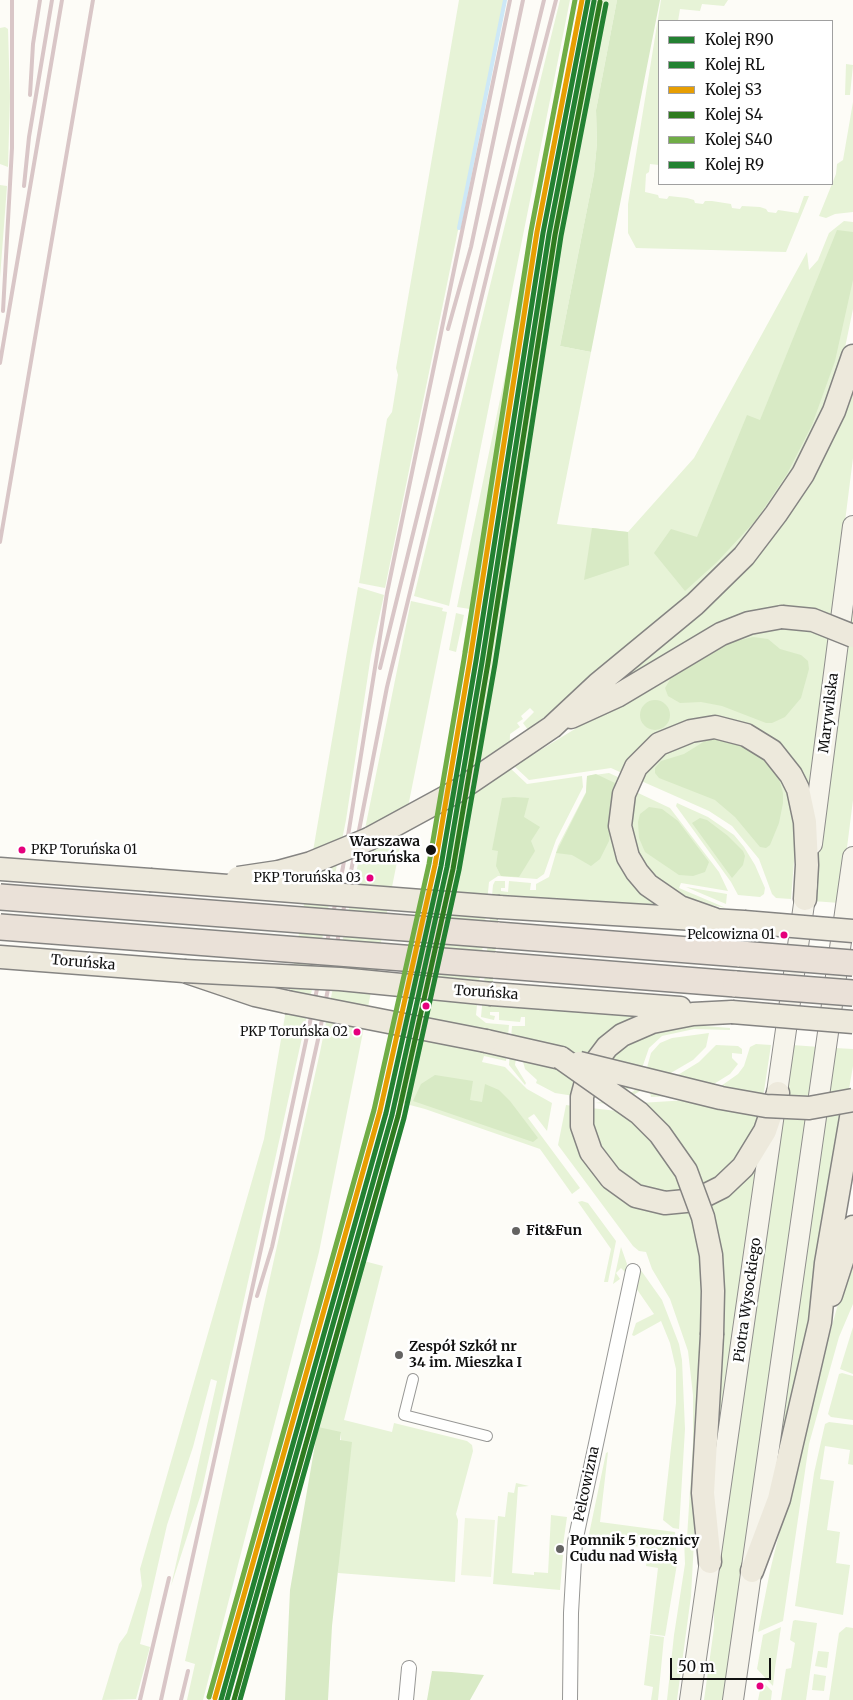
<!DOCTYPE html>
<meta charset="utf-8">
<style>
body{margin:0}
#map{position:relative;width:853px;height:1700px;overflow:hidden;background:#fdfcf7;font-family:Merriweather,serif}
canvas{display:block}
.legend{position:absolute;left:658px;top:20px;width:175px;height:165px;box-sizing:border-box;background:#fff;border:1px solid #a0a0a0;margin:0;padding:6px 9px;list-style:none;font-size:15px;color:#111}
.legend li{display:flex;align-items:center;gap:10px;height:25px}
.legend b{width:25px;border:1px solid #a0a0a0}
.scale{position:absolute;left:670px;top:1658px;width:101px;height:22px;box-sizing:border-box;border:2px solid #111;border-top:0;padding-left:6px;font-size:15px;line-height:18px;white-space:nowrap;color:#111;-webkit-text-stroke:4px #fff;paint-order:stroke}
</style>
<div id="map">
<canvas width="853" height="1700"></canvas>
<ul class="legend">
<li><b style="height:6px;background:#238132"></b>Kolej R90</li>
<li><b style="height:6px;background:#238132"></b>Kolej RL</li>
<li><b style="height:6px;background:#e79e02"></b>Kolej S3</li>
<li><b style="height:6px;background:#2f7b20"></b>Kolej S4</li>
<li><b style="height:6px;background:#70ad46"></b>Kolej S40</li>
<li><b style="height:6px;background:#238132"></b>Kolej R9</li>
</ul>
<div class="scale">50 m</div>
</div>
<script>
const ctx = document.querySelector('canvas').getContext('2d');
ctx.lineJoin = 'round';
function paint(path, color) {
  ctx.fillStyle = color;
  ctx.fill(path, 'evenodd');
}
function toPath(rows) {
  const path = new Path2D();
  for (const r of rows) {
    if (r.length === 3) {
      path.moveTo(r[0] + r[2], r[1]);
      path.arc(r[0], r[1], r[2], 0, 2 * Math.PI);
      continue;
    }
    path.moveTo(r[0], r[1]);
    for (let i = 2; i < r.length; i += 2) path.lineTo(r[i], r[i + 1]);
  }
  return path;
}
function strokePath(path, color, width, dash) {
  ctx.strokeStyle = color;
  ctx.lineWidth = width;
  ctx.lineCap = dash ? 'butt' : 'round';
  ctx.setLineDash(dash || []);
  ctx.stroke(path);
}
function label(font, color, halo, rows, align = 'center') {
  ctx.font = font + ' Merriweather,serif';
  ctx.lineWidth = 5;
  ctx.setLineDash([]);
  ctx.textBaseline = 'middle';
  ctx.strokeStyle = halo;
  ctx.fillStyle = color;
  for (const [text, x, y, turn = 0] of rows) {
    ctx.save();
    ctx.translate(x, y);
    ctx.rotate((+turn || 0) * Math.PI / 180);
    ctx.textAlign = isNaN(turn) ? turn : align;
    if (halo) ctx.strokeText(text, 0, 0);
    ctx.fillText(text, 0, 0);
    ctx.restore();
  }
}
paint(toPath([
 [459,0,505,0,385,588,359,583,387,419,392,412,398,375,396,368],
 [560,0,570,0,449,606,446,605,414,596],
 [595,0,617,0,596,110,597,143,594,174,560,346,591,352,557,524,628,532,694,458,807,252,809,270,818,260,829,233,844,221,853,222,853,309,841,367,807,451,758,526,709,579,565,701,528,730,523,723,534,712,530,708,521,716,523,719,517,723,520,727,510,734,509,767,527,784,582,776,583,787,556,840,544,874,537,879,498,876,489,882,476,1015,486,1023,509,1025,506,1061,484,1056,482,1062,505,1067,527,1089,552,1103,547,1131,534,1114,528,1118,580,1188,572,1194,540,1149,425,1109,395,1101,452,846,552,216],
 [661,0,728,0,724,6,702,4,700,11,680,9,678,21,659,21,659,165,650,164,649,172,646,174,645,192,658,195,659,198,667,199,669,196,687,198,694,200,695,203,703,204,705,201,712,201,731,204,732,208,740,209,742,206,760,207,766,209,768,212,776,213,778,210,798,213,804,196,809,196,786,252,636,248,628,233,628,204],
 [5,27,8,29,10,97,8,167,0,164,0,28],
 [846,64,853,65,850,95,845,95],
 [853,102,853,212,835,214,826,218,819,216,836,174,837,164,843,160],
 [0,185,7,186,0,278],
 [538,216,541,217,473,654,462,652,470,609,457,607],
 [853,375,853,458,810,800,721,721,622,773,611,768,529,780,514,766,715,644,784,609,584,705,717,592],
 [853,581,853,800,840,903,812,901],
 [358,587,384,595,371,655,346,820,305,1024,201,1494,171,1586,217,1381,211,1379,193,1447,167,1525,140,1644,150,1647,136,1699,102,1700,119,1644,127,1633,142,1586,140,1569,264,1139],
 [411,601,443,608,442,611,447,612,319,1252,203,1700,187,1700,195,1664,185,1661,320,1052],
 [456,613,464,615,456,652,449,650],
 [718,736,775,766,793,803,795,849,791,899,776,898,772,894,759,859,732,826,709,811,639,780,666,749],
 [609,773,620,778,611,810,670,908,500,897,491,1005,596,1014,597,1011,646,1015,574,1096,555,1093,536,1083,537,1080,525,1069,518,1043,515,1065,526,1083,525,1085,509,1065,512,1026,525,1026,525,1017,521,1017,520,1022,499,1020,499,1012,490,1012,490,1015,495,1016,494,1020,481,1017,493,885,495,881,505,881,505,888,501,888,501,891,508,892,509,881,531,883,530,890,536,890,536,884,549,877,558,846,586,792,587,776],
 [634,791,670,808,719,872,728,891,681,883,679,888,726,908,695,902,666,889,636,855,629,812],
 [677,803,708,817,734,835,744,847,755,865,765,888,764,894,760,897,738,895,731,882,676,806],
 [686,887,727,894,726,904],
 [693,1025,730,1028,730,1030,694,1029,662,1036,649,1048,641,1071,630,1088,624,1092,599,1098,589,1097,597,1072,634,1036],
 [709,1033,706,1047,693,1060,618,1104,595,1103,611,1101,634,1091,646,1071,651,1053,660,1043,672,1038],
 [756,1044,771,1045,763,1098,757,1125,736,1167,690,1194,646,1191,603,1160,591,1125,591,1108,617,1111,640,1103,688,1100,714,1091,738,1074,744,1066,750,1047],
 [716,1045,738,1046,742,1049,742,1054,732,1053,732,1058,738,1064,730,1074,709,1087,686,1095,651,1097,650,1092,699,1062],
 [792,1045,820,1047,726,1700,704,1700,714,1628,714,1593],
 [835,1048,853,1049,853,1066,817,1275,773,1497,770,1497],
 [566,1105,573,1106,595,1170,691,1207,699,1237,705,1342,691,1596,677,1700,667,1700,674,1635,685,1564,684,1538,687,1538,693,1442,693,1395,688,1351,670,1299,652,1269,646,1252,639,1251,633,1246,558,1145],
 [758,1159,712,1496,709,1202],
 [582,1201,588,1203,616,1241,608,1282,604,1282,611,1249,578,1202],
 [621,1247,627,1264,625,1272,621,1268,616,1273,620,1279,613,1284],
 [360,1260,383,1266,344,1420,392,1432,394,1423,467,1441,472,1445,473,1451,456,1514,458,1520,455,1582,338,1573,341,1433,316,1427],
 [853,1262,853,1304,839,1337,809,1444,783,1621,758,1632,770,1571,817,1378,848,1269],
 [640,1269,662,1300,679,1344,682,1360,685,1429,679,1529,673,1528,663,1520,676,1403,676,1369,670,1343,661,1321,634,1336,632,1335,636,1323,654,1314,636,1288],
 [853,1327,853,1374,840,1369],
 [842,1373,853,1376,853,1420,831,1417,828,1414,839,1374],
 [829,1422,853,1425,853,1465,848,1464,850,1450,825,1446,820,1479,834,1481,827,1530,840,1532,836,1563,850,1565,843,1615,795,1606,814,1473,825,1424],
 [608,1452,600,1522,675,1532,677,1564,665,1636,650,1634,658,1568,646,1566,648,1548,588,1539,606,1453],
 [516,1483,529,1486,518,1487,512,1573,534,1575,534,1572,548,1573,551,1515,567,1517,563,1545,556,1545,556,1554,563,1555,560,1590,493,1584,498,1516,505,1517,508,1492,514,1493],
 [795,1620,817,1623,806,1700,781,1700,786,1669,791,1668,795,1643,790,1640,793,1621],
 [781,1627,775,1668,773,1686,757,1669,763,1635],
 [846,1627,853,1628,853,1700,829,1700,839,1633],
 [650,1635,664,1637,658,1700,651,1700,653,1687,644,1685],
 [818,1651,829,1652,827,1668,815,1666],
 [814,1674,826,1676,824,1691,812,1690],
 [762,1681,772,1691,771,1700,758,1700]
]), '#e7f3d7');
paint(toPath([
 [617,0,660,0,591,352,560,346,594,174,597,143,596,110],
 [837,230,853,232,853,280,835,361,812,425,787,474,756,520,717,562,685,591,654,553,671,529,697,537,747,415,760,420],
 [592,528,628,532,629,565,584,580],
 [753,637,768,639,780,649,801,655,808,661,809,669,801,698,785,717,772,723,766,723,722,706,701,702,680,703,668,696,665,688,672,676,728,643],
 [655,715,15],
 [718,738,738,743,764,758,778,775,783,793,783,803,779,823,770,845,766,848,760,847,735,817,715,800,659,778,655,773,655,768,661,761,684,754,705,741],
 [596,774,617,784,609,841,600,859,591,866,572,855,556,853,586,793,587,776],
 [514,797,529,798,524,817,540,827,531,841,535,851,519,877,501,876,496,866,498,851,492,850,502,798],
 [649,807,662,809,678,821,709,862,705,872,693,876,679,875,645,852,639,838,638,822,640,814],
 [700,818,707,820,728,836,743,851,745,856,743,865,732,878,692,823],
 [435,1075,473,1081,470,1100,482,1102,485,1084,499,1090,510,1101,538,1138,533,1142,413,1101,421,1084],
 [318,1427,341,1432,340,1440,352,1442,332,1626,328,1700,285,1700,290,1590],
 [432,1671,451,1672,484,1675,470,1700,427,1700]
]), '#d8eac5');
paint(toPath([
 [465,1518,495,1520,491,1577,461,1575]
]), '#f0f6e1');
strokePath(toPath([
 [459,228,505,0]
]), '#cde8f7', 4);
const pedestrian = toPath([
 [413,1379,404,1415,487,1436]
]);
const minor = toPath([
 [406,1700,409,1668],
 [570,1700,571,1613,575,1542,633,1271]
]);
const secondary = toPath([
 [812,844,853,526],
 [690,1700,807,883],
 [733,1700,853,857]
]);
const primary = toPath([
 [571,717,617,696,721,634,749,623,782,617],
 [369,839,459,790,552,727,598,684,695,604,744,556,776,514,803,474,834,411,853,356],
 [0,869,150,880],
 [499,907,744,922],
 [714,919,680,907,648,885,637,872,628,857,620,826,624,794,636,767,659,744,691,731,715,727,746,735,772,751,791,775,798,789,805,822,807,865,805,899],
 [0,957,184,971,255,995,287,1002],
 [492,994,680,1008],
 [732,1012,693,1014,652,1022,622,1035,607,1047,589,1071,582,1097,582,1126,591,1152,611,1178,636,1196,665,1203,696,1200,722,1187,743,1167,765,1131,778,1093],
 [486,1041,561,1058],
 [831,1295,853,1227],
 [710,1562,703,1493,712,1335],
 [752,1571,779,1499,820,1322,826,1263,853,1106]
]);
const motorway = toPath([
 [497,935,740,954],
 [494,965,736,984]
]);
strokePath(pedestrian, '#979795', 12);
strokePath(minor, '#979795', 16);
strokePath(secondary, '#8e8d8b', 22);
strokePath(primary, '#858482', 25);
strokePath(motorway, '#858482', 28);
strokePath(pedestrian, '#fffffe', 10);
strokePath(minor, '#fffffe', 14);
strokePath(secondary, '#f6f4eb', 20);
strokePath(primary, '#ede9dc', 22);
strokePath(motorway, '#eae1d8', 25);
strokePath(toPath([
 [30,95,33,44,40,0],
 [24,186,29,137,52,0],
 [3,311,12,148,12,0],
 [448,329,471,247,523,0],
 [0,363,62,0],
 [0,542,93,0],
 [380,668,544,0],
 [257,1296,272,1247,319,1035,387,687,519,143,556,0],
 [140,1700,169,1578],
 [161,1700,280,1163,343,867,387,593,510,0],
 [181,1700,188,1671]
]), '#d9c6c7', 4);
const primaryBridge = toPath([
 [782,617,813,620,853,636],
 [238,878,278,872,311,863,369,839],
 [150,880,499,907],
 [744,922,853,931],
 [184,971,340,979,492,994],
 [287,1002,486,1041],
 [732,1012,853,1022],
 [561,1058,639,1113,660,1134,686,1171,703,1217,711,1255,713,1291,712,1335],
 [579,1063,721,1098,766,1106,809,1108,853,1100]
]);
const motorwayBridge = toPath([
 [0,897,497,935],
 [0,927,494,965],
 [740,954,853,963],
 [736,984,853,993]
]);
strokePath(primaryBridge, '#858482', 25, []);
strokePath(motorwayBridge, '#858482', 28, []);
strokePath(primaryBridge, '#ede9dc', 22);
strokePath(motorwayBridge, '#eae1d8', 25);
strokePath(toPath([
 [221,1700,386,1113,441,866,476,661,543,233,588,0]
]), '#238132', 5);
strokePath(toPath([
 [227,1700,392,1115,447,867,482,662,549,234,594,1]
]), '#238132', 5);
strokePath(toPath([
 [215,1698,380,1111,435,865,470,660,537,232,582,0]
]), '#e79e02', 5);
strokePath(toPath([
 [234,1700,398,1116,453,869,488,663,555,235,600,2]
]), '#2f7b20', 5);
strokePath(toPath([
 [209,1697,374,1110,429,864,464,659,531,231,575,0]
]), '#70ad46', 5);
strokePath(toPath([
 [240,1700,404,1118,459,870,495,664,561,236,606,4]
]), '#238132', 5);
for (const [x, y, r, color] of [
 [22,850,4.5,"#e5007d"],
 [431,850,6,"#111"],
 [370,878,4.5,"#e5007d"],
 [784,935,4.5,"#e5007d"],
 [426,1006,4.5,"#e5007d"],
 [357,1032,4.5,"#e5007d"],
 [516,1231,5,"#646362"],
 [399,1355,5,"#646362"],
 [560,1549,5,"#646362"],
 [760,1686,4.5,"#e5007d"]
]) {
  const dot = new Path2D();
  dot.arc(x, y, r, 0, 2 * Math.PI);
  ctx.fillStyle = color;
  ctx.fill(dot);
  strokePath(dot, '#fff', 2);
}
label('13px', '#111', '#fff', [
 ["PKP Toruńska 01",31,850,"left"],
 ["PKP Toruńska 03",361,878],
 ["Pelcowizna 01",775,935],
 ["PKP Toruńska 02",348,1032]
], 'right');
label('14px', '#111', '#fff', [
 ["Marywilska",829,713,-83],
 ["Toruńska",83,963,5],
 ["Toruńska",486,993,4],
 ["Piotra Wysockiego",748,1300,-82],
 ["Pelcowizna",587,1484,-78]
]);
label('bold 14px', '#111', '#fff', [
 ["Warszawa",420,842],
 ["Toruńska",420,858]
], 'right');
label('bold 14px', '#111', '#fff', [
 ["Fit&Fun",526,1231],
 ["Zespół Szkół nr",409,1347],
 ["34 im. Mieszka I",409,1363],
 ["Pomnik 5 rocznicy",570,1541],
 ["Cudu nad Wisłą",570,1557]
], 'left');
</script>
